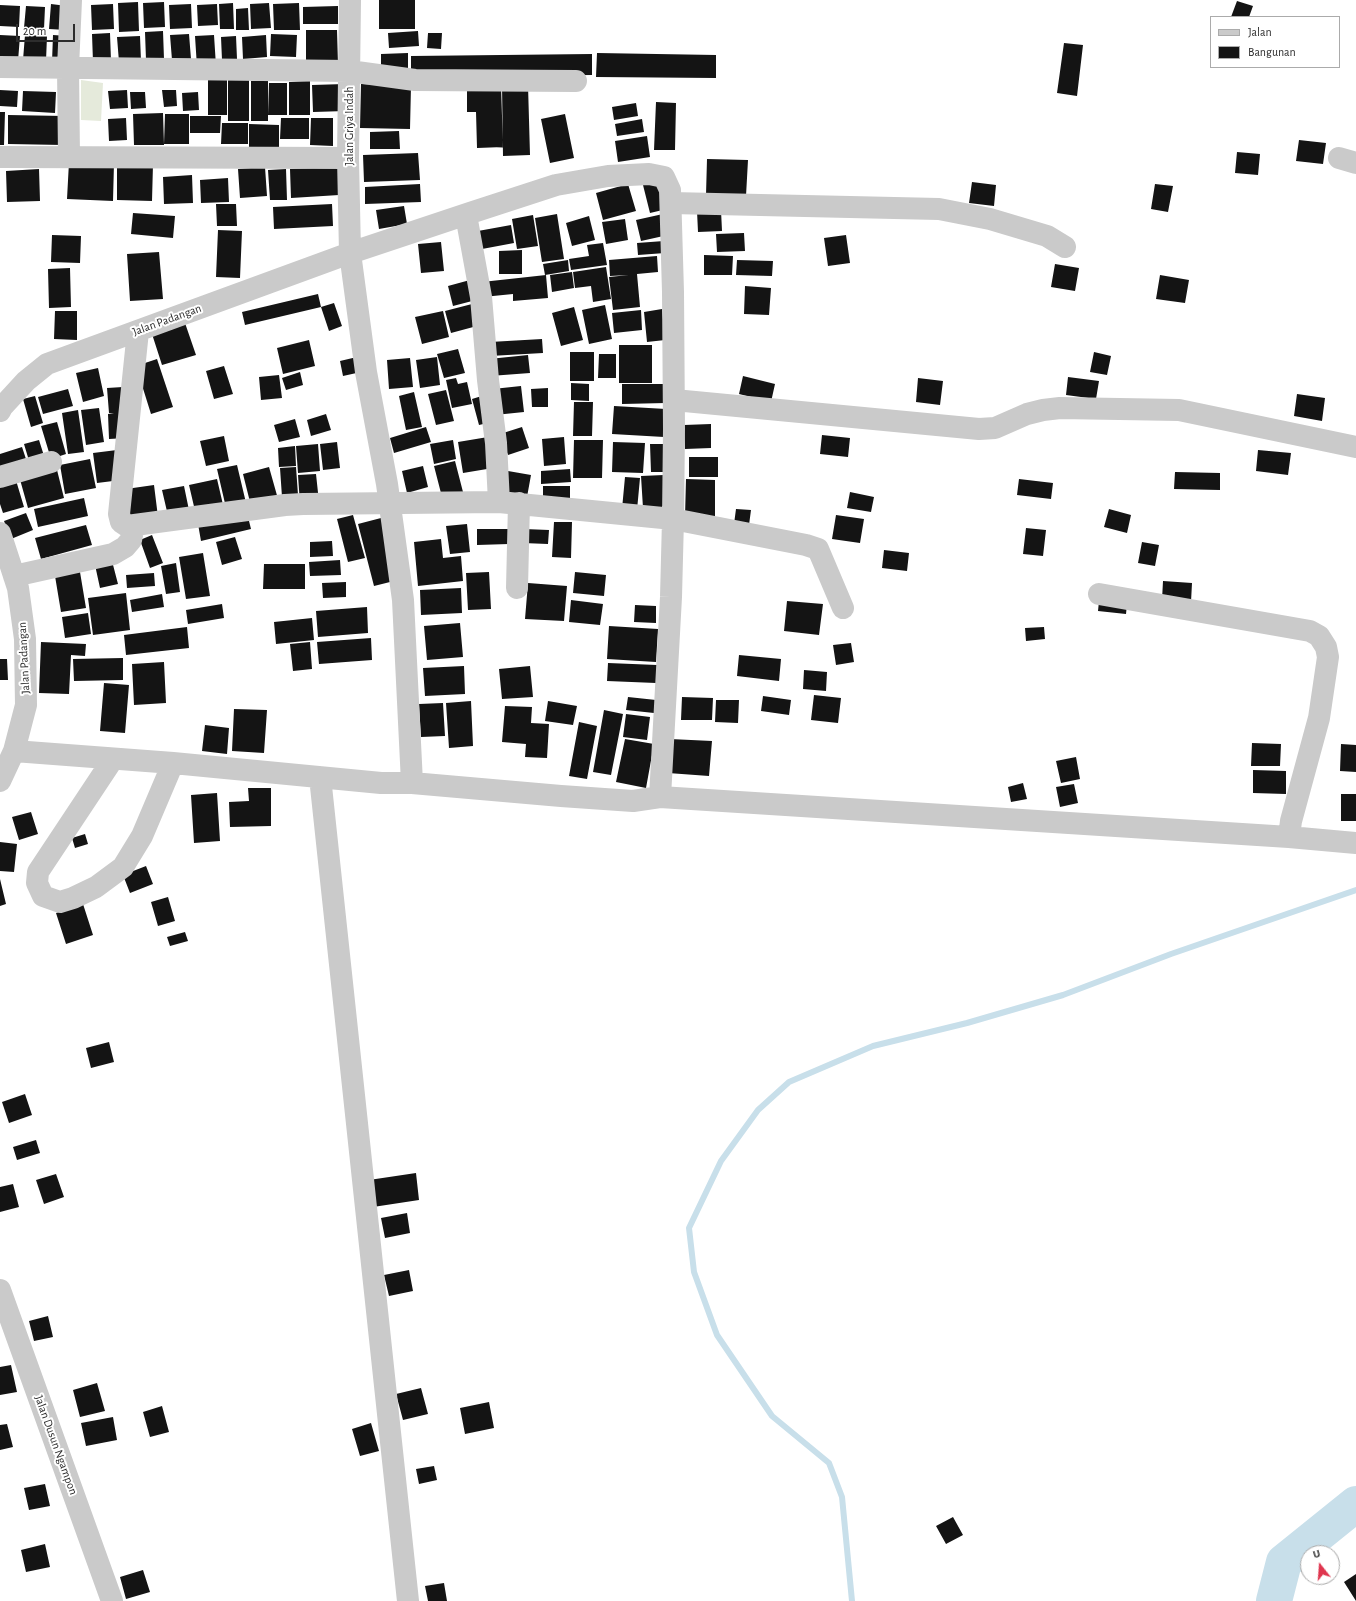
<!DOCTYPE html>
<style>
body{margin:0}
#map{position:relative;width:1356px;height:1601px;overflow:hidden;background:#fff;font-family:"Alegreya Sans",sans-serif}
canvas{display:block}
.legend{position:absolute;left:1210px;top:16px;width:130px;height:52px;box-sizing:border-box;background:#fff;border:1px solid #ababab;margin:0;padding:5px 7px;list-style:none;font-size:12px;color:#2d2d2d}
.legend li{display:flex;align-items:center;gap:8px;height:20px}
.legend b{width:20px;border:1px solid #ababab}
.north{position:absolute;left:1300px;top:1545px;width:40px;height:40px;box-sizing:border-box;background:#fff;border:1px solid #ababab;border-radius:50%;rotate:343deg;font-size:11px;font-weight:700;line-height:16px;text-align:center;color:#2d2d2d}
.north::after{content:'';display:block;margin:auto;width:14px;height:18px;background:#df354e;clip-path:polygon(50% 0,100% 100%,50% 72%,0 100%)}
.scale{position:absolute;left:16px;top:24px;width:59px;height:18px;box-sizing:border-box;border:2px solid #2d2d2d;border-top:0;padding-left:5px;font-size:12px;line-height:14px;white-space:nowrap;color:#2d2d2d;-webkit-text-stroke:3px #fff;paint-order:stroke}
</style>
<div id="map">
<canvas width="1356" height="1601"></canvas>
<ul class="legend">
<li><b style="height:5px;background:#cacaca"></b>Jalan</li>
<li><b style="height:11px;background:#141414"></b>Bangunan</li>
</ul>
<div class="north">U</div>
<div class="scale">20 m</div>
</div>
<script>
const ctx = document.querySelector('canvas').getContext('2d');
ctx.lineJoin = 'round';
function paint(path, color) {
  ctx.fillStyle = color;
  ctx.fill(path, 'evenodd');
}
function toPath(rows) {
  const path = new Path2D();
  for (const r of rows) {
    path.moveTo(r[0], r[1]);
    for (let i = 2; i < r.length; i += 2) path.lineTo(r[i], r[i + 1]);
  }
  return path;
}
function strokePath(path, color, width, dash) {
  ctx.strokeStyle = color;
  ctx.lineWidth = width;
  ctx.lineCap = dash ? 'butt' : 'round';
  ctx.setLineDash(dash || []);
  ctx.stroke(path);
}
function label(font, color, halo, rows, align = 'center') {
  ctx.font = font + ' "Alegreya Sans",sans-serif';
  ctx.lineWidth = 4;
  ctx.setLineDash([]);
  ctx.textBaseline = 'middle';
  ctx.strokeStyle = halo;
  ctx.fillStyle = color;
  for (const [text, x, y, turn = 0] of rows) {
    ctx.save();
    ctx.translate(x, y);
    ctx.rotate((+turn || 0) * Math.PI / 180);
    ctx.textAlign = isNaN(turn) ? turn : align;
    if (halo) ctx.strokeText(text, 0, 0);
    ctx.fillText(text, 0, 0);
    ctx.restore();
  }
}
paint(toPath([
 [81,80,103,83,101,121,81,120]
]), '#e5eadb');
strokePath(toPath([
 [852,1601,842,1497,829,1463,772,1416,717,1335,694,1272,689,1228,721,1161,758,1110,789,1082,873,1046,967,1023,1063,995,1171,954,1356,890]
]), '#c8dfea', 6);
strokePath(toPath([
 [1274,1601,1284,1562,1356,1504]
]), '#c8dfea', 36);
paint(toPath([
 [379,0,415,0,415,29,379,29],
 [1237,1,1253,6,1249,17,1231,17],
 [138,2,139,31,119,32,118,3],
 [164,2,165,27,144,28,143,3],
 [233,3,234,29,220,29,219,4],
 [269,3,271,28,251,29,250,4],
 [299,3,300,30,274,30,273,4],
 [51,4,67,6,66,30,49,29],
 [113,4,114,29,92,30,91,5],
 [191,4,192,28,170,29,169,5],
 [217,4,218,25,198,26,197,5],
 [0,5,20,6,19,27,0,26],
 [26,6,45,7,44,29,24,28],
 [338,6,338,24,303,24,303,7],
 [248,8,249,30,236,30,236,9],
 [306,30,337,30,338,65,306,66],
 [163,31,164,59,146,60,145,32],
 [418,31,419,46,389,48,388,33],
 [110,33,111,61,93,62,92,34],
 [428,33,442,33,441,49,427,48],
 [189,34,191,59,172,60,170,35],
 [271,34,297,35,296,57,270,56],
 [0,35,20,36,18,61,0,60],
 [25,35,47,36,46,61,23,60],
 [53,35,68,36,67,63,52,62],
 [214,35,216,66,197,67,195,36],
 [266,35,267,57,243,59,242,37],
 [140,36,141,61,119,62,117,37],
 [236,36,237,59,222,60,221,37],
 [1064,43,1083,45,1077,96,1057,93],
 [408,53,408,69,381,70,381,54],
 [597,53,716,55,716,78,596,77],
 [592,54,592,75,411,77,411,56],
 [208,79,227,79,227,115,208,115],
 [228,79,249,79,249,121,228,121],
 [251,81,268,81,268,121,251,121],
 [310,81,310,115,289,115,289,82],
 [269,83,287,83,287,115,268,115],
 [345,84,346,111,313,112,312,85],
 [361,84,411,86,410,129,360,128],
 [501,85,503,147,477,148,476,112,467,112,467,86],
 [502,85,528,85,530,155,503,156],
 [0,90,18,91,17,107,0,106],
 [127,90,128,108,110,109,108,91],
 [162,90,176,90,177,106,164,107],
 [23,91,56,92,55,113,22,111],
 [130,92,145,92,146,108,131,109],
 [198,92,199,110,183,111,182,93],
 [656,102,676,103,675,150,654,150],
 [636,103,638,116,614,120,612,107],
 [0,112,5,112,4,145,0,145],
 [163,113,164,145,134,145,133,114],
 [165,114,189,114,189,144,164,144],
 [565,114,574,158,550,163,541,119],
 [8,115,64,116,63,145,8,144],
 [190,116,221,116,220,133,190,133],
 [126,118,127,140,109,141,108,119],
 [281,118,309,118,309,139,280,139],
 [311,118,333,118,333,146,310,145],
 [642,119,644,132,617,136,615,124],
 [222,123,248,123,248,144,221,144],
 [249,124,279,125,279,148,249,148],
 [399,131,400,149,370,149,370,132],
 [647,136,650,157,618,162,615,141],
 [1299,140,1326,143,1323,164,1296,161],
 [1237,152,1260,154,1258,175,1235,173],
 [418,153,420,180,364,182,363,155],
 [707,159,748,160,746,196,706,195],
 [69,162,114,163,113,201,67,199],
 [117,163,153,164,152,201,117,200],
 [265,167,267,196,240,198,238,169],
 [338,167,339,195,291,198,290,169],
 [39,169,40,201,7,202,6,171],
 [286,169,287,200,270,200,268,170],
 [192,175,193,203,164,204,163,177],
 [659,177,667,209,650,213,642,181],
 [228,178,229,202,201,203,200,180],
 [972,182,996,185,994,206,969,203],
 [420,184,421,202,365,204,365,187],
 [628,184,636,211,603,220,596,193],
 [1155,184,1173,186,1168,212,1151,209],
 [216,204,236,204,237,226,217,226],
 [332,204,333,226,274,229,273,207],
 [404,206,407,224,379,229,376,210],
 [721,210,722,231,698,232,697,211],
 [133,213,175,216,173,238,131,234],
 [557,214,564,259,542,262,535,218],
 [663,214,668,235,641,241,636,220],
 [533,215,538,246,517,249,512,219],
 [589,216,595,240,572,246,566,223],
 [625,219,628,240,606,244,602,222],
 [511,225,514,243,482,249,478,231],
 [218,230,242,231,240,278,216,277],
 [744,233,745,251,717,252,716,234],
 [52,235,81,236,80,263,51,262],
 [846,235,850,263,828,266,824,238],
 [664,241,665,253,638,255,637,243],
 [441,242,444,271,421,273,418,244],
 [603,243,607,265,571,270,569,259,589,256,587,245],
 [522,250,522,274,499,274,499,251],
 [159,252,163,299,130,301,127,254],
 [704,255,733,256,732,275,704,275],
 [657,256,658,272,637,274,640,307,613,310,609,277,629,275,610,276,609,260],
 [568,260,569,271,545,275,543,264],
 [737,260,773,261,772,276,736,275],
 [1055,264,1079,268,1075,291,1051,287],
 [606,267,611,299,593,302,591,286,575,288,573,272],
 [70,268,71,307,49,308,48,269],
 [572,272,574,288,552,292,550,275],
 [546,275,548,298,513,301,513,294,483,297,482,282],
 [1160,275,1189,280,1185,303,1156,299],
 [470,280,476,300,453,306,448,286],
 [745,286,771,288,769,315,744,314],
 [318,294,321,307,245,325,242,312],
 [334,303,342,326,329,331,321,307],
 [472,304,477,326,451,333,445,311],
 [605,305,612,339,589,344,582,310],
 [574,307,583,340,561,346,552,313],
 [662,309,665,340,647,342,644,312],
 [641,310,642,330,614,333,612,313],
 [55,311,77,311,77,340,54,339],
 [443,311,449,337,422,344,415,317],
 [185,323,196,355,162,365,152,334],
 [542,339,543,353,490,356,490,342],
 [309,340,315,366,283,374,277,348],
 [619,345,652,345,652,383,619,383],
 [458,349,465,373,444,378,437,354],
 [570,352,594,352,594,381,570,381],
 [1094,352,1111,356,1107,375,1090,372],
 [599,354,616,354,616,378,598,378],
 [528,355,530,373,490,376,489,359],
 [357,357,361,372,343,376,340,361],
 [437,357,440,385,420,388,416,360],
 [410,358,413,387,389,389,387,360],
 [157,359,173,407,151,414,136,366],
 [224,366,233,394,214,399,206,371],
 [98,368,104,396,83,402,76,373],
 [300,372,303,385,286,390,282,378],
 [279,375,282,398,261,400,259,377],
 [743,376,775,384,771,402,739,394],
 [1068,377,1099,381,1096,399,1066,395],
 [456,378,458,384,467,382,472,404,452,408,446,380],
 [918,378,943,381,940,405,916,402],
 [571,383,589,384,589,401,571,400],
 [622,384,666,384,666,403,622,404],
 [521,386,524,412,495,415,493,389],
 [123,387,126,438,109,439,108,414,114,413,109,413,107,388],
 [548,388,548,407,532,407,531,389],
 [68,389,73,406,43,414,38,397],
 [446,390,454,421,436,425,428,394],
 [414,392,422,427,406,430,399,396],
 [1297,394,1325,398,1322,421,1294,416],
 [485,395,492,422,479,425,472,399],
 [35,396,43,423,31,427,23,399],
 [574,402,593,402,592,436,573,436],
 [614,406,666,409,664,437,612,434],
 [99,408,104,442,86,445,81,410],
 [78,410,84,452,68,454,62,413],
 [326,414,331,430,311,436,307,420],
 [295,419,300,437,279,442,274,425],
 [57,422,66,454,51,459,41,426],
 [711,424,711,448,685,449,684,425],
 [426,427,431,442,394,453,390,438],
 [522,427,529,448,508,455,500,434],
 [822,435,850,438,848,457,820,454],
 [224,436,229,461,206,466,200,441],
 [488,437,493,468,463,473,458,442],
 [564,437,566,464,544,466,542,439],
 [39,440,45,459,30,464,24,444],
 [453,440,456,459,434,464,430,444],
 [574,440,603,440,602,478,573,478],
 [337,442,340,468,323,470,320,444],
 [613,442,645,443,643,473,612,472],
 [318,444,320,471,298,473,296,446],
 [650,444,666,444,667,472,651,472],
 [295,446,296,466,279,467,278,448],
 [22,447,28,465,0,475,0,454],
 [117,450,121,480,97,483,93,453],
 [1258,450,1291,453,1288,475,1256,471],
 [689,457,718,457,718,477,689,477],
 [90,459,96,488,65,494,60,465],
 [455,461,463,492,442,497,434,466],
 [237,465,247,507,227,512,217,469],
 [56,466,64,498,28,508,19,476],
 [423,466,428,487,407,493,402,471],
 [269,467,278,499,251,506,243,474],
 [296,467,298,495,282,497,280,468],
 [570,469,571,482,541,484,541,471],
 [508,471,531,475,527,497,504,493],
 [1175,472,1220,473,1220,490,1174,489],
 [316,474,319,502,300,504,298,475],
 [664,475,666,508,643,508,641,476],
 [15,477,24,507,3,513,0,504,0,481],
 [625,477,640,478,637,510,622,509],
 [217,479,224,509,196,515,189,485],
 [686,479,715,480,715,517,685,517],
 [1019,479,1053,483,1051,499,1017,495],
 [154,485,158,517,130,521,126,489],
 [184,486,190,515,169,520,162,490],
 [543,486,570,486,570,502,543,503],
 [850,492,874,497,871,512,847,508],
 [84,498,88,516,38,527,34,509],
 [736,509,751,510,749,525,734,524],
 [1109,509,1131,515,1127,533,1104,527],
 [26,513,33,530,11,539,4,521],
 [247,513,251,529,201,541,198,524],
 [353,515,365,558,348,562,337,519],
 [836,515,864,519,860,543,832,539],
 [381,518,398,580,374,586,358,524],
 [554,522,572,522,571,558,552,557],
 [467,524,470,552,450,554,446,526],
 [86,525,92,545,41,559,35,538],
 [1026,528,1046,530,1043,556,1023,554],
 [477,529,509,529,509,544,477,545],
 [524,529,549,530,548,544,523,543],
 [152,535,163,563,150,568,140,540],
 [235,537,242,559,222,565,216,542],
 [441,539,443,558,461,556,463,581,418,586,414,542],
 [332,541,333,556,310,557,310,542],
 [1142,542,1159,545,1155,566,1138,563],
 [884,550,909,553,907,571,882,568],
 [203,553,210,596,186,599,179,557],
 [340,560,341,575,310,576,309,562],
 [112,561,118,584,100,588,95,565],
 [176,563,180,592,166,594,161,566],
 [264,564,305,564,305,589,263,589],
 [80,572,86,608,61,612,55,576],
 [489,572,491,609,468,610,466,573],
 [575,572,606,575,604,596,573,593],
 [154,573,155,586,127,588,126,575],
 [1163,581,1192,583,1191,602,1162,600],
 [346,582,346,597,323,598,322,583],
 [528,583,567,586,564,621,525,619],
 [461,588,462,613,421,615,420,590],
 [126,593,130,630,93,635,88,598],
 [162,594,164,607,132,612,130,600],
 [571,600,603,604,600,625,569,622],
 [787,601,823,604,819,635,784,631],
 [1099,601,1127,604,1126,614,1098,611],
 [222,604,224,618,188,624,186,610],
 [635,605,656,606,656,623,634,622],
 [367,607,368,633,318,637,316,611],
 [88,613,91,634,65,638,62,617],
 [312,618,314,640,276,644,274,622],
 [460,623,463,657,427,660,424,626],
 [609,626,658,629,656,662,607,659],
 [187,627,189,648,126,655,124,635],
 [1044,627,1045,639,1026,641,1025,628],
 [371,638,372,660,319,664,317,642],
 [41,642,86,644,85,656,71,655,69,694,39,693],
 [310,642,312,669,293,671,290,644],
 [851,643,854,662,836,665,833,645],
 [739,655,781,659,779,681,737,676],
 [123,658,123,680,74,681,73,659],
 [0,659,7,659,8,680,0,680],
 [164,662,166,703,134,705,132,664],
 [608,663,657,665,656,683,607,681],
 [464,666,465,694,425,696,423,668],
 [530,666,533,697,502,699,499,669],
 [804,670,827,672,826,691,803,689],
 [104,683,129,685,125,733,100,731],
 [814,695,841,698,838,723,811,720],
 [763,696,791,700,789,715,761,711],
 [628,697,656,700,654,713,626,710],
 [682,697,713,698,712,720,681,720],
 [716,700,739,700,738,723,715,722],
 [471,701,473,746,449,748,446,703],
 [548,701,577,706,573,725,545,721],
 [443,703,445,736,421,737,419,704],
 [505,706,532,707,531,723,549,724,547,758,525,757,526,744,502,742],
 [234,709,267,710,264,753,232,751],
 [604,710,623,714,611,775,593,772],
 [626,714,650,717,647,740,623,737],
 [579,722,597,726,587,779,569,776],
 [205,725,229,728,227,754,202,751],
 [625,739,654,744,646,788,616,782],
 [670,739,712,741,709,776,668,773],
 [1252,743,1281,744,1280,766,1251,766],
 [1341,744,1356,745,1356,772,1340,771],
 [1076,757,1080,779,1061,783,1056,761],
 [1253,770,1286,771,1286,794,1253,793],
 [1023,783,1027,799,1011,802,1008,787],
 [1074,784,1078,803,1060,807,1056,787],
 [248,788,271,788,271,826,230,827,229,802,249,801],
 [217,793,220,841,194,843,191,795],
 [1341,794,1356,794,1356,821,1341,821],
 [31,812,38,834,19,840,12,817],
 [85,834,88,844,75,848,72,838],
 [0,842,17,844,14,872,0,871],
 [146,866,153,884,130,893,123,875],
 [0,879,6,904,0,906],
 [168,897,175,921,158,926,151,902],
 [83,904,93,935,66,944,56,913],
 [185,932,188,941,170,946,167,937],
 [109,1042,114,1062,91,1068,86,1048],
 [25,1094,32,1115,9,1123,2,1102],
 [36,1140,40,1153,17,1160,13,1147],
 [416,1173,419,1200,373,1207,369,1180],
 [56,1174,64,1197,44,1204,36,1180],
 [13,1184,19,1207,0,1212,0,1187],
 [407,1213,410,1233,385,1238,381,1218],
 [409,1270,413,1291,389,1296,384,1275],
 [48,1316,53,1337,34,1341,29,1321],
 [11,1365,17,1392,0,1395,0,1367],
 [97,1383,105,1411,80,1417,73,1390],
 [421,1388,428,1414,403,1420,396,1394],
 [489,1402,494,1428,465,1434,460,1408],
 [162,1406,169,1432,150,1437,143,1412],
 [113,1417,117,1440,86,1446,81,1423],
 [371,1423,379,1451,360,1456,352,1429],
 [7,1424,13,1447,0,1450,0,1425],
 [434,1466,437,1480,419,1484,416,1469],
 [45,1484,50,1506,29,1510,24,1488],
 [953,1517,963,1535,946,1544,936,1526],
 [45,1544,50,1567,26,1572,21,1550],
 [143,1570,150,1592,126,1599,120,1577],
 [1356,1574,1356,1601,1344,1582],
 [444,1583,447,1601,428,1601,425,1586]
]), '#141414');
strokePath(toPath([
 [350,0,348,158,350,253,366,372,387,484,403,600,412,783],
 [0,67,349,71,415,80,576,81],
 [0,157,348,158],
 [69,157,68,68,71,0],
 [1339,158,1356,163],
 [671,203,939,209,990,219,1047,236,1065,247],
 [466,215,481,297,488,380,496,443,499,502],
 [138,331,119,514,121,522,127,526,285,505,303,504,499,502,673,519,806,545,818,549,843,608],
 [674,400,979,429,995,428,1027,414,1043,410,1060,408,1179,410,1356,447],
 [0,411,2,407,26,381,47,364,350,253,470,213,556,185,608,176,649,174,664,177,670,190,673,292,674,429,673,519,671,597,660,797,633,801,561,796,412,783,381,783,173,763,14,751],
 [0,477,51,462],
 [0,533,18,588,25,639,26,705,14,751,0,781],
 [14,576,113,554,125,547,131,540,134,525],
 [517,588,519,503],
 [113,759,38,872,37,883,43,896,60,902,73,898,96,887,123,867,142,836,173,763],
 [320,777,408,1601],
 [660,797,1289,837,1291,821,1319,718,1328,657,1326,647,1319,636,1310,631,1099,594],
 [1289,837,1356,843],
 [0,1290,112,1601]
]), '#cacaca', 22);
label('12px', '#2d2d2d', '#fff', [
 ["Jalan Griya Indah",349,126,-90],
 ["Jalan Padangan",167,320,-20],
 ["Jalan Padangan",24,658,-93],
 ["Jalan Dusun Ngampon",56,1445,70]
]);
</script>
